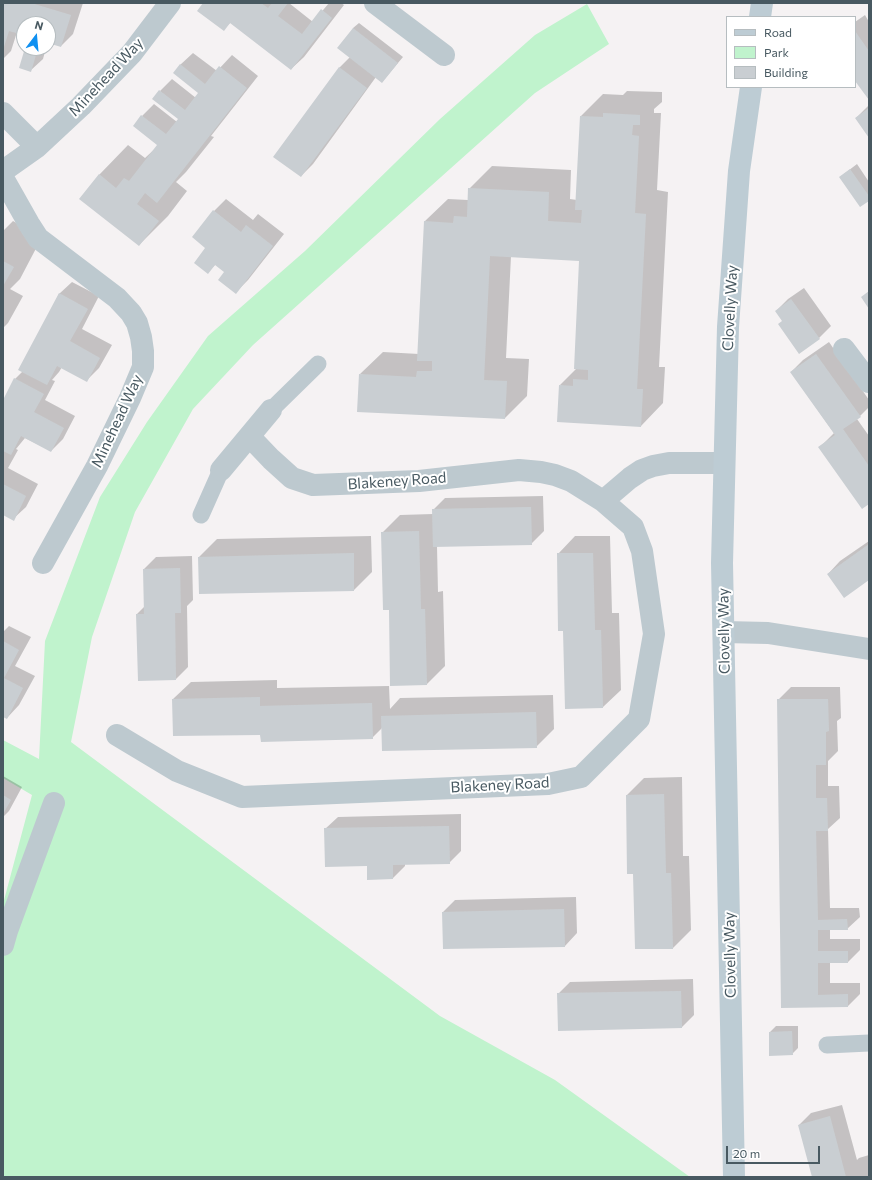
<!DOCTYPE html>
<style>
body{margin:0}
#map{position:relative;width:872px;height:1180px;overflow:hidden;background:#f5f2f3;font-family:Commissioner,sans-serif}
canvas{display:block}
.frame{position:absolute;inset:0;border:4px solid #485961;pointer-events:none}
.legend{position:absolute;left:726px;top:16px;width:130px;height:72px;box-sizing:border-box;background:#fff;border:1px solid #b6bdc0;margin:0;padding:5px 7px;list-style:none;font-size:12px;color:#485961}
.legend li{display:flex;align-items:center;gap:8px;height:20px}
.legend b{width:20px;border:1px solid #b6bdc0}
.north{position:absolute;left:16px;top:16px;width:40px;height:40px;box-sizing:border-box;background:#fff;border:1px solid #b6bdc0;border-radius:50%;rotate:16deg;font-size:11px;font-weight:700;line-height:16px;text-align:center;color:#485961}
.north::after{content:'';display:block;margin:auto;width:14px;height:18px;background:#1090f1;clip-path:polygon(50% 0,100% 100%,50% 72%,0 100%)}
.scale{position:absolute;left:726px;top:1146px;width:94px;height:18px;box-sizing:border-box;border:2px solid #485961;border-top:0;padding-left:5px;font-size:12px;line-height:14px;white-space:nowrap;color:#485961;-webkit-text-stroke:3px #fff;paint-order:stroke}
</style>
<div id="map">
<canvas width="872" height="1180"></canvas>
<div class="frame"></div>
<ul class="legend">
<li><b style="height:5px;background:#bdccd4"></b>Road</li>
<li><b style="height:11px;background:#c0f3cd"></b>Park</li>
<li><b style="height:11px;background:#c9ced2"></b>Building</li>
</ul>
<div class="north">N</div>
<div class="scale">20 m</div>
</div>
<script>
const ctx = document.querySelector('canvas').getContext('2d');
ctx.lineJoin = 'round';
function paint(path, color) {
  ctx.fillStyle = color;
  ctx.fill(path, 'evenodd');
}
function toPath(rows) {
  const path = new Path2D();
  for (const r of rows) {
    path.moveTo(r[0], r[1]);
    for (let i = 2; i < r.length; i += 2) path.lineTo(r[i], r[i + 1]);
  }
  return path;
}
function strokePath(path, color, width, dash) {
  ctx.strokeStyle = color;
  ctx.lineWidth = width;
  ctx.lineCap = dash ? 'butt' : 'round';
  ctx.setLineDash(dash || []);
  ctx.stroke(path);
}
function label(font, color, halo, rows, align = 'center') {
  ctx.font = font + ' Commissioner,sans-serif';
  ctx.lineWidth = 4;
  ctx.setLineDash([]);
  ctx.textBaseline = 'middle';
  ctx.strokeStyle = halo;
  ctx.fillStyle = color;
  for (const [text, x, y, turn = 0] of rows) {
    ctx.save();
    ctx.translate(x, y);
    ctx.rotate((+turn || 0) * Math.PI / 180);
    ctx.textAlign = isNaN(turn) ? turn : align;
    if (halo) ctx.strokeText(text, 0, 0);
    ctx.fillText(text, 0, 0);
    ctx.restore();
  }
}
paint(toPath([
 [587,4,609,44,535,93,253,345,193,409,135,512,92,637,71,742,440,1016,555,1080,690,1177,3,1177,3,904,32,795,3,778,3,740,39,759,45,641,100,497,147,422,208,336,305,251,440,119,535,35]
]), '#c0f3cd');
paint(toPath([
 [3,3,83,3,73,34,61,46,48,42,48,24,24,24,24,34,17,32,11,51,3,59],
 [205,3,289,3,313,22,329,3,341,3,344,5,304,57,291,69,231,22,224,29],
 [865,15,869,22,869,99,855,79,855,22],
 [359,23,403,57,382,82,376,77,313,164,301,176,339,68,350,57,353,28],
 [26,48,46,48,43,59,30,71],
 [193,53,217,71,232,55,258,76,211,136,214,137,186,172,176,182,187,191,168,216,139,245,99,175,128,145,145,158,159,145,142,116,154,104,177,122,179,119,160,91,172,79,196,98,200,93,180,65],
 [627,91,662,92,662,102,654,109,654,113,661,113,657,190,668,192,659,367,665,367,663,403,641,426,560,385,577,368,580,260,511,256,506,358,529,359,527,396,505,418,360,374,383,352,419,354,425,221,448,199,468,200,469,189,492,166,571,170,570,199,577,200,581,116,603,94,623,95],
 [869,105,869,136,856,118],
 [857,164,869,182,869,200,840,177],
 [226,199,253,220,258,214,284,234,248,280,236,292,226,272,216,264,208,272,207,248,214,211],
 [13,221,42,237,20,279,10,289,23,296,8,323,3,328,3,231],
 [72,282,99,296,82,329,112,345,99,368,87,380,62,367,59,372,52,380,55,381,45,400,75,416,63,439,51,451,25,438,16,449,18,450,8,468,38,484,26,507,13,519,3,514,3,402,15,379,23,371,59,294],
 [804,288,831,326,819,338,783,320,776,311,788,299],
 [829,342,869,400,869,407,857,419,869,436,869,503,820,447,834,433,791,372,803,360],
 [543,496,544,531,531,544,437,546,438,592,443,591,445,666,427,684,390,609,382,533,400,515,433,514,433,510,445,498],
 [371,536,372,572,354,590,199,557,217,539],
 [575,536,610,536,612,613,619,613,621,690,603,707,564,630,558,554],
 [869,541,869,579,828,574,840,561],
 [192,556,193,600,187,606,188,667,176,679,137,614,145,606,144,569,156,557],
 [9,626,31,637,15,666,35,676,19,705,7,718,3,715,3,632],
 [277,680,277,688,389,686,390,709,400,698,553,695,554,729,536,747,382,728,372,738,261,734,173,699,191,682],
 [791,687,840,687,841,718,837,721,838,751,828,761,828,786,839,786,840,818,828,829,830,908,859,908,860,917,847,929,830,929,830,939,860,939,860,950,848,962,830,962,830,983,860,983,860,994,848,1006,782,1007,778,700],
 [3,776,22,787,9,811,3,817],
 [682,777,683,856,689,856,691,930,673,948,634,873,627,795,644,778],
 [461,814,461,851,449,863,405,864,405,866,393,878,368,865,325,829,338,817],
 [576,897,577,933,565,946,443,912,455,900],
 [693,979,694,1015,682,1027,558,994,570,982],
 [776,1026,798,1026,798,1048,792,1054,770,1032],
 [842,1105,857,1160,859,1158,869,1155,869,1177,813,1177,799,1125,811,1113]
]), '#0003');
paint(toPath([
 [3,3,31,3,71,15,61,47,48,43,48,24,24,24,24,35,9,31,3,50],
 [203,3,261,3,268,8,272,3,288,3,278,16,302,34,321,9,332,18,291,70,230,23,224,31,197,11],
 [353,28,398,63,382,83,337,48],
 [855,31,869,51,869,100,855,81],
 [25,48,38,48,31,72,19,68],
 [180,64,205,84,219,66,247,88,157,203,145,193,137,204,159,221,139,246,79,199,99,174,116,188,124,178,129,181,157,145,133,126,141,115,166,134,178,119,152,99,159,90,185,110,198,93,173,73],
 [339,67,367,88,301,177,273,157],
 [869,108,869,138,855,118],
 [603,113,640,115,640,125,633,125,632,135,639,136,635,213,646,214,637,389,643,389,641,427,557,422,559,385,573,386,573,379,588,380,588,370,574,369,579,261,490,256,484,380,507,381,505,419,357,412,359,374,416,377,417,371,432,371,432,361,417,361,424,221,453,223,454,216,467,217,468,188,549,192,548,221,581,223,582,210,575,210,580,116,603,117],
 [850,169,869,196,869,201,860,207,839,177],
 [213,210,241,232,246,225,273,246,236,294,218,280,224,272,215,265,208,274,194,263,205,248,192,237],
 [3,261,14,267,3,286],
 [869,291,869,309,861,297],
 [59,293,88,309,70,341,100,358,87,382,57,366,47,385,18,370],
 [791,299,820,339,799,354,778,324,782,321,775,311],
 [816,354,861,417,843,429,869,466,869,504,862,509,818,447,835,435,790,372],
 [14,378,44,394,34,412,64,428,51,452,21,436,11,455,3,451,3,400],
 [3,484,26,496,14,521,3,515],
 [531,507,532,545,433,547,432,509],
 [419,531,421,609,425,609,427,685,390,686,389,610,383,610,381,532],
 [869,544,869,580,844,598,827,574],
 [354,553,354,591,199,594,198,557],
 [557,553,593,553,595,630,601,630,603,708,565,709,563,631,558,631],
 [180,568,181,613,175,613,176,680,138,681,136,614,144,614,143,569],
 [3,641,19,650,4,678,23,688,7,719,3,717],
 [260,697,260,706,372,703,373,739,261,742,260,735,173,736,172,699],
 [777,699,828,699,829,731,826,732,826,765,816,765,816,798,827,798,828,831,816,831,818,920,847,919,848,930,818,930,818,951,848,951,848,963,818,963,818,995,848,994,848,1007,781,1008],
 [536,712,537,748,382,751,381,716],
 [664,794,666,873,671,873,673,949,635,949,633,874,627,874,626,795],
 [3,795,11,800,3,814],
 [449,826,450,864,393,865,393,879,367,880,367,866,325,867,324,828],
 [564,909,565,947,443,949,442,912],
 [681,991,682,1028,558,1031,557,993],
 [792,1031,793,1055,769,1056,769,1032],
 [830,1116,846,1177,812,1177,798,1125]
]), '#c9ced2');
strokePath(toPath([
 [271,410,318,364],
 [201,515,221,470],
 [827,1045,869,1043]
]), '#bdc9cf', 17);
strokePath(toPath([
 [375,3,444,55],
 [3,113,37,147],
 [3,171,37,147,81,106,132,53,170,3],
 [3,178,29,224,38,238,117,298,131,313,137,323,141,337,143,351,143,367,130,398,97,466,43,563],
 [844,349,869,382],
 [250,437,271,459,292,478,313,485,419,481,519,470,541,472,555,475,571,481,603,501,630,478,642,470,653,466,669,463,724,463],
 [221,470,271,410],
 [724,632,768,633,869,649],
 [117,735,177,771,242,797,548,784,581,777,639,719,654,634,642,551,633,527,603,501],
 [3,945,7,931,54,803]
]), '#bdc9cf', 22);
strokePath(toPath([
 [760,17,762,3],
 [734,1177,722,563,728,327,739,171,751,87]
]), '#bdccd4', 22);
label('15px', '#485961', '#fff', [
 ["Minehead Way",106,77,-47],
 ["Clovelly Way",730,308,-87],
 ["Minehead Way",117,421,-65],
 ["Blakeney Road",397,481,-4],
 ["Clovelly Way",724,631,-91],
 ["Blakeney Road",500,785,-3],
 ["Clovelly Way",730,955,-91]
]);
</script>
